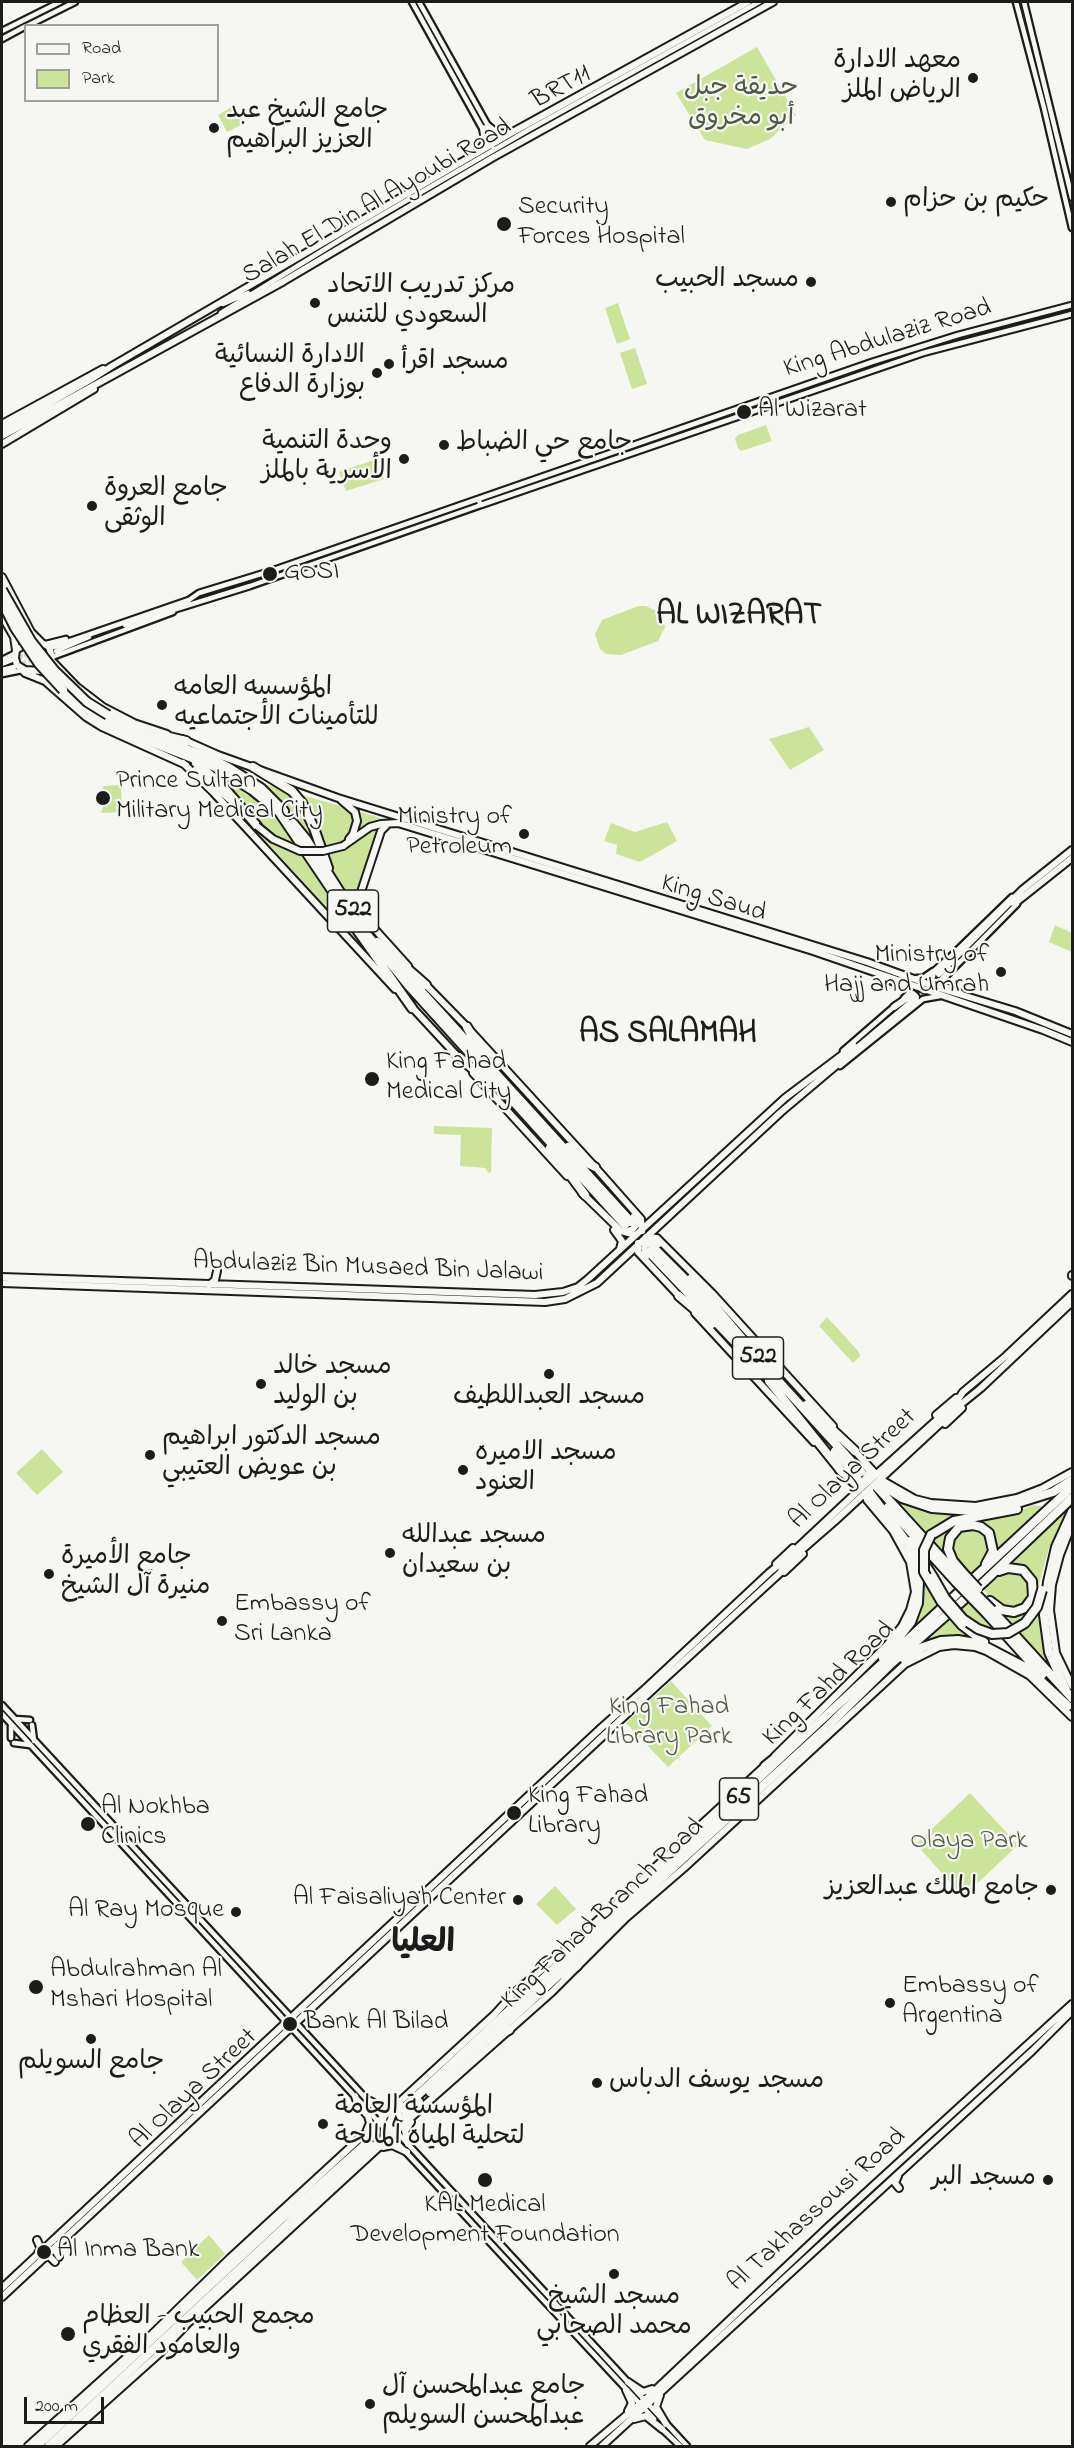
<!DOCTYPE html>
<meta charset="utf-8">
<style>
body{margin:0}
#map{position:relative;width:1074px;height:2448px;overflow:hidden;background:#f6f6f2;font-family:"Indie Flower",sans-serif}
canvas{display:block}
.frame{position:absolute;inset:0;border:3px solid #1c1c1c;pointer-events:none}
.legend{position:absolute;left:24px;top:24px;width:195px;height:78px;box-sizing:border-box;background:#f6f6f2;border:2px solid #9f9f9c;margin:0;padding:8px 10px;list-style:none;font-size:18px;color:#1c1c1c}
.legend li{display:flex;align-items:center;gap:12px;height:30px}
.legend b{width:30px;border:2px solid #9f9f9c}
.scale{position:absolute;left:24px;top:2397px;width:80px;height:27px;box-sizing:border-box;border:3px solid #1c1c1c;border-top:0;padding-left:8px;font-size:18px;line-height:21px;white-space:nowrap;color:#1c1c1c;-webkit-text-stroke:4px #f6f6f2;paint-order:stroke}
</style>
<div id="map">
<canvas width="1074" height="2448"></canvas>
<div class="frame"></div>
<ul class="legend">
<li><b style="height:8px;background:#f6f6f2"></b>Road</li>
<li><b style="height:16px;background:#cce49a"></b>Park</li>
</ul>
<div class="scale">200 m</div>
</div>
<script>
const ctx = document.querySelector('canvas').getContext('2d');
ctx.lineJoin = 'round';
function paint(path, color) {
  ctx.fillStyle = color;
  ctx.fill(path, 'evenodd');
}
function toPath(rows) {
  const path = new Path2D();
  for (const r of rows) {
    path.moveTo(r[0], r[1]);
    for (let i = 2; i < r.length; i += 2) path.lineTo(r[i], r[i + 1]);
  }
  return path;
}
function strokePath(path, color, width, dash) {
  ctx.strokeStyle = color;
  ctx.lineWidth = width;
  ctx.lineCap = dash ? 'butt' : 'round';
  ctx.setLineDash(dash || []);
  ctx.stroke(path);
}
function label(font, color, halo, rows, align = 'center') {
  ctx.font = font + ' "Indie Flower","Playpen Sans Arabic",sans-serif';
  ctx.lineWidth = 4.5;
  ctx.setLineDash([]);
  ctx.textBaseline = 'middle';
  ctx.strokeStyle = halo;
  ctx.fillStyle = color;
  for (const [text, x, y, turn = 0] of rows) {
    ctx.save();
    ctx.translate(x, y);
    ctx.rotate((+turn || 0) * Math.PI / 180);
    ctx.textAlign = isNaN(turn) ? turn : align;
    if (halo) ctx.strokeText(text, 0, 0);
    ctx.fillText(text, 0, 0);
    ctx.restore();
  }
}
paint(toPath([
 [757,47,796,115,770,139,747,149,705,140,676,93],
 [235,105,245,123,227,132,218,115],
 [618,303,630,339,617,344,605,308],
 [635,348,647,384,632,389,620,353],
 [766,425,772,441,741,451,738,448,735,439,738,435],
 [377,459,384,479,346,491,339,472],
 [638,606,646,606,660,613,665,627,658,641,621,655,606,654,600,649,595,634,602,620],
 [809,727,824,750,790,770,769,739],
 [206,767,381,818,355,903,366,950,253,827,258,820],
 [119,785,121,786,122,812,101,813,104,803,103,786],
 [667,822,677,841,640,862,616,854,617,845,604,841,611,823,635,832],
 [1055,925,1072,933,1072,952,1049,942],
 [434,1126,492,1128,491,1172,488,1173,485,1168,460,1166,461,1135,434,1134],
 [827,1317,859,1352,860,1356,853,1363,819,1326],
 [42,1449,63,1472,37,1495,16,1473],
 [880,1486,897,1498,925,1510,939,1512,995,1511,953,1519,940,1524,928,1535],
 [1072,1501,1072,1506,1049,1548,1031,1614,1015,1628,999,1611,1015,1614,1036,1595,1023,1566,1004,1564],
 [1034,1505,1045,1507,1045,1509,994,1557,995,1544,993,1535,988,1528,980,1523,973,1521,956,1526,951,1530,947,1539,946,1554,932,1540,950,1525,1013,1513],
 [963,1526,986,1532,991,1547,983,1564,971,1575,957,1562,950,1544],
 [918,1563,940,1603,902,1640,912,1623],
 [1017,1569,1029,1580,1030,1595,1023,1605,1012,1609,998,1605,981,1587,996,1573],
 [969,1597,991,1627,999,1632,976,1626,956,1608],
 [1042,1600,1044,1609,1057,1675,1017,1632,1030,1623],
 [948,1614,978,1639,949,1637,907,1653],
 [671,1681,712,1726,668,1767,626,1723],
 [970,1793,1018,1845,963,1897,916,1844],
 [555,1886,576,1909,557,1925,536,1904],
 [209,2235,225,2254,197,2280,181,2262]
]), '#cce49a');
strokePath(toPath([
 [12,660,50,647],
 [16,666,54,652]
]), '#d5d5d2', 4.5, [4.5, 2]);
strokePath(toPath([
 [914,1000,941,976]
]), '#d5d5d2', 6, [6, 3]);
strokePath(toPath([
 [386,2133,406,2114],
 [369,2141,389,2123]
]), '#d5d5d2', 8, [8, 4]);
const secondary = toPath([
 [412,2,492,146],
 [419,2,497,142],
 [1016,2,1044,108,1072,228],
 [1024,2,1072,198],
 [27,26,75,2],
 [2,31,60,2],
 [2,39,26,26],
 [223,304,248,293],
 [221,313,361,227,530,129,759,2],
 [478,499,481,505,923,353,1072,314],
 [125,625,250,586,481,505],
 [46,644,66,639],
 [53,647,189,600,199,593,274,570,872,362,958,335,1072,305],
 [56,651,89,637],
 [52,657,173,612],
 [2,660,14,654],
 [2,664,12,660],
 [2,670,14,667],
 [2,674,22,670],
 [947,960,1012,897],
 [949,973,1017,904],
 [879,977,907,987,909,993,904,998],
 [917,978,923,978,933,971],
 [944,979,945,986,961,993],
 [843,1051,896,1005],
 [840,1066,923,999,940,996],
 [2,1705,384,2118],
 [2,1714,385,2129],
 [15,1719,30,1720],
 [32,1725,34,1741],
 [11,1726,11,1738],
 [14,1743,30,1745],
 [394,2129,687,2446],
 [390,2135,654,2419],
 [661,2428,680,2446]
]);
const primary = toPath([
 [488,126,497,133,508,134],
 [480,150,485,142,483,128],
 [2,424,103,369],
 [2,430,90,380,112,366,513,132,748,2],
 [2,436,284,281,492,158,773,2],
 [2,444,94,389],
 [2,577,31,632,41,642],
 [2,616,14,637,16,650],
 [27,643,42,643,49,647,52,657,46,669,42,671,25,670,17,665,15,658,16,650,27,643],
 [52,661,77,687,103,707,134,723,167,734],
 [20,668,25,673,45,681,86,717,102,727,186,765],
 [182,739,218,755,338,798,867,962,939,988,1015,1011,1072,1034],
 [183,763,213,792,395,989],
 [195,770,230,800],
 [341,800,355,812,357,821,353,834,349,839],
 [388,824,381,831,358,901,359,908,362,915,408,966],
 [343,846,370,827,381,824,398,823,813,951,1043,1030,1072,1042],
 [1014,904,1072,858],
 [939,974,1022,890,1072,850],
 [423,982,467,1027,595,1167,641,1219,642,1231],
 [930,984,941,981,951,970],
 [932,988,931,981,933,973,947,960],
 [410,1005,460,1059],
 [894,1007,913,994,916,997,915,1004],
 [473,1073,567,1176],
 [582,1193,621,1231,636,1235],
 [614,1230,622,1241,620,1249],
 [626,1232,633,1229,637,1224,634,1216],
 [646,1237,657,1238,712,1293,833,1426],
 [638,1243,638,1252,682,1299],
 [646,1257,644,1248,647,1243,655,1241,659,1244],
 [1072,1275,1072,1276],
 [2,1277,535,1295,563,1292,578,1287,588,1279,785,1098,854,1046],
 [691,1277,749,1345],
 [2,1283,545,1302,565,1299,597,1283,781,1112,914,1000],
 [209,1285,215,1280,217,1271],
 [695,1313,814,1442],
 [936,1415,956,1398],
 [945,1424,962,1408],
 [853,1449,874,1472,872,1478],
 [839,1470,860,1489],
 [880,1479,915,1499,931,1503,976,1506,1017,1498,1043,1488,1072,1472],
 [852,1480,859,1483,865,1479,869,1471,865,1465],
 [1072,1524,1060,1555,1052,1585,1050,1610,1056,1653,1072,1686],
 [776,1564,793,1548],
 [784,1572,803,1554],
 [660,1683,780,1573,795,1550,860,1489,940,1417,960,1405,981,1388,1072,1302],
 [647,1687,770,1572,780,1564,796,1555,835,1521,944,1420,963,1392,1006,1356,1072,1294],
 [775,1756,886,1646,902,1626,910,1610,915,1592,910,1562,893,1531,867,1500,865,1493],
 [355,2096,358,2105,368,2116,370,2123,367,2130],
 [368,2100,385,2109,390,2107],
 [400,2104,398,2112,400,2117,407,2118,411,2116],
 [392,2137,389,2124,395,2108],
 [364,2139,371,2135,376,2137,377,2144,373,2150],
 [380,2144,385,2135,383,2118],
 [408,2144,405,2131,411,2122],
 [383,2147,392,2145,407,2152],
 [898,2176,895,2183,899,2188],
 [37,2240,41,2249,38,2253],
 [57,2245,55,2250,59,2257],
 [44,2258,49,2256,55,2262],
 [2,2288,601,1728,647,1687,651,1691],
 [2,2297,662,1681],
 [628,2382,643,2392,652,2389],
 [626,2390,632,2403,628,2411],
 [660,2395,656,2407,666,2424],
 [634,2419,646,2416,662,2429],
 [28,2446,148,2338,230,2258,494,2015,515,1992,570,1946,768,1763],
 [56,2446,160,2353,188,2323,429,2101,552,1992,626,1918,684,1868,905,1664,939,1647,954,1645,975,1647,986,1651,1030,1676,1072,1717],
 [590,2446,648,2397,828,2227,1072,2004],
 [602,2446,1032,2051,1072,2011]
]);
const highway = toPath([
 [63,690,93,714,118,729,215,767,252,790,279,812,335,895,408,985,625,1225],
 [108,715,134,729,210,758,228,767,261,788,284,811],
 [161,735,186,741],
 [196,763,220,783,257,826],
 [253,767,292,791,302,803,314,828,328,868],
 [293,823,306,839,345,900],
 [355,927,412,1008],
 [377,942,426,985],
 [400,968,631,1222],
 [467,1027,475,1042,486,1057],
 [459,1057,488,1082],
 [568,1147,585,1162,595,1167],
 [550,1148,585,1195],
 [652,1246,694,1288,861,1472],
 [649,1252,774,1383],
 [679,1296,712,1324],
 [769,1381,842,1472],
 [806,1405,855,1451],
 [835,1451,857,1477],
 [880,1484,902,1498,932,1508,972,1511,1021,1502,1053,1492,1072,1480],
 [877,1487,959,1577],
 [870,1493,908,1544,917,1565,919,1581,918,1603,911,1622,883,1658],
 [888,1507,956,1582],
 [931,1535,954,1521,1017,1509],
 [910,1541,933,1577],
 [965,1575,953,1561,948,1549,950,1538,959,1527,973,1525,981,1527,989,1533,993,1551,986,1564],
 [990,1601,1002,1610,1014,1612,1025,1608,1033,1597,1032,1581,1023,1570,1008,1568,999,1571],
 [992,1610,1072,1698],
 [987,1614,1042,1675],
 [962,1625,984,1642],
 [904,1659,923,1647,941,1641,958,1640,981,1644,1027,1668,1068,1706],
 [1066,1690,1049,1652,1044,1615,1048,1582,1056,1547,1072,1512],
 [765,1766,780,1754],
 [564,1975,577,1966],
 [495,2037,509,2030],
 [430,2092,530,2002,665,1875,824,1730,892,1663,985,1581,1072,1498],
 [403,2109,1072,1487],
 [406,2113,419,2102],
 [37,2446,279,2221,368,2142],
 [49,2446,372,2146]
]);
strokePath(secondary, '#1c1c1c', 9);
strokePath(primary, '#1c1c1c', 10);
strokePath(highway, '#1c1c1c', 12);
strokePath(secondary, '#f6f6f2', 4.5);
strokePath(primary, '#f6f6f2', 6);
strokePath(highway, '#f6f6f2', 8);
const primaryBridge = toPath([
 [257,826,273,839,300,851,323,851,343,846]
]);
const highwayBridge = toPath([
 [2,590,31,641,54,670,87,702,108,715],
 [2,602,15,628,39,664,63,690],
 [931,1535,924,1550,924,1572,941,1601,962,1625],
 [965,1575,978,1589],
 [933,1577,945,1598,963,1619,978,1629,992,1634,1008,1633,1025,1623,1037,1607,1042,1590],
 [959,1577,992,1610],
 [956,1582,987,1614]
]);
strokePath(primaryBridge, '#1c1c1c', 10, []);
strokePath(highwayBridge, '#1c1c1c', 12, []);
strokePath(primaryBridge, '#f6f6f2', 6);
strokePath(highwayBridge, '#f6f6f2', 8);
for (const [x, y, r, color] of [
 [973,78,6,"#1c1c1c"],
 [214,128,6,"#1c1c1c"],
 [891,202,6,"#1c1c1c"],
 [504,224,8,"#1c1c1c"],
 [811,282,6,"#1c1c1c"],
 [315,303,6,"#1c1c1c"],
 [389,364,6,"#1c1c1c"],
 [377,373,6,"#1c1c1c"],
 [744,412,8,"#1c1c1c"],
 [444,445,6,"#1c1c1c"],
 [404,459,6,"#1c1c1c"],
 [92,506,6,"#1c1c1c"],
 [270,574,8,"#1c1c1c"],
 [162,705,6,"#1c1c1c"],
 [103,798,8,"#1c1c1c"],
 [524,834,6,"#1c1c1c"],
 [1001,972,6,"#1c1c1c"],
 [372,1079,8,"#1c1c1c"],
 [549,1374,6,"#1c1c1c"],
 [261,1384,6,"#1c1c1c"],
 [150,1455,6,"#1c1c1c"],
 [463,1470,6,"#1c1c1c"],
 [390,1553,6,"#1c1c1c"],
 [49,1574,6,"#1c1c1c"],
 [222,1621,6,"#1c1c1c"],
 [514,1813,8,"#1c1c1c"],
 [88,1824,8,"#1c1c1c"],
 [1051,1890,6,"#1c1c1c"],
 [518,1900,6,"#1c1c1c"],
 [236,1912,6,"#1c1c1c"],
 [36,1987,8,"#1c1c1c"],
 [890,2003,6,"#1c1c1c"],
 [290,2024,8,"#1c1c1c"],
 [91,2039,6,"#1c1c1c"],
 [597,2083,6,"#1c1c1c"],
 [323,2124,6,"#1c1c1c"],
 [485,2180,8,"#1c1c1c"],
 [1048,2180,6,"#1c1c1c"],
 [44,2252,8,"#1c1c1c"],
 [614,2274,6,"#1c1c1c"],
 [68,2334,8,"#1c1c1c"],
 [370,2404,6,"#1c1c1c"]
]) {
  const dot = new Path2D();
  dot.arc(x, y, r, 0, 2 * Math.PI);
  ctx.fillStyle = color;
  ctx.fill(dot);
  strokePath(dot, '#f6f6f2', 2);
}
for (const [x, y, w] of [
 [353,911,51],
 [758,1358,51],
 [739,1799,39]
]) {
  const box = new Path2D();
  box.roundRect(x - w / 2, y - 21, w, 42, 4.5);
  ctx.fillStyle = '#f6f6f2';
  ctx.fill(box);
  strokePath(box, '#1c1c1c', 1.5);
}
label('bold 24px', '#1c1c1c', null, [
 ["522",353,911],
 ["522",758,1358],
 ["65",739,1799]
]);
label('26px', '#1c1c1c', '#f6f6f2', [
 ["معهد الادارة",961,63,"right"],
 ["الرياض الملز",961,93,"right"],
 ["جامع الشيخ عبد",226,113],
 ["العزيز البراهيم",226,143],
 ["حكيم بن حزام",903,202],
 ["Security",518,209],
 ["Forces Hospital",518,239],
 ["مسجد الحبيب",799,282,"right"],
 ["مركز تدريب الاتحاد",327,288],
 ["السعودي للتنس",327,318],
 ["الادارة النسائية",365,358,"right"],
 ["بوزارة الدفاع",365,388,"right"],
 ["مسجد اقرأ",401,364],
 ["Al Wizarat",758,412],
 ["وحدة التنمية",392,444,"right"],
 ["الأسرية بالملز",392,474,"right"],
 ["جامع حي الضباط",456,445],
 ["جامع العروة",104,491],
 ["الوثقى",104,521],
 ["GOSI",284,574],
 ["المؤسسه العامه",174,690],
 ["للتأمينات الأجتماعيه",174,720],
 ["Prince Sultan",116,783],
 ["Military Medical City",116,813],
 ["Ministry of",512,819,"right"],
 ["Petroleum",512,849,"right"],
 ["Ministry of",989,957,"right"],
 ["Hajj and Umrah",989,987,"right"],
 ["King Fahad",386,1064],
 ["Medical City",386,1094],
 ["مسجد خالد",273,1369],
 ["بن الوليد",273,1399],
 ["مسجد العبداللطيف",549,1399,"center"],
 ["مسجد الدكتور ابراهيم",162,1440],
 ["بن عويض العتيبي",162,1470],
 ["مسجد الاميره",475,1455],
 ["العنود",475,1485],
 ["مسجد عبدالله",402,1538],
 ["بن سعيدان",402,1568],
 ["جامع الأميرة",61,1559],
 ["منيرة آل الشيخ",61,1589],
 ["Embassy of",234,1606],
 ["Sri Lanka",234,1636],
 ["King Fahad",528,1798],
 ["Library",528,1828],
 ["Al Nokhba",101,1809],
 ["Clinics",101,1839],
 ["جامع الملك عبدالعزيز",1039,1890,"right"],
 ["Al Faisaliyah Center",506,1900,"right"],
 ["Al Ray Mosque",224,1912,"right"],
 ["Abdulrahman Al",50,1972],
 ["Mshari Hospital",50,2002],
 ["Embassy of",902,1988],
 ["Argentina",902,2018],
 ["Bank Al Bilad",304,2024],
 ["جامع السويلم",91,2064,"center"],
 ["مسجد يوسف الدباس",609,2083],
 ["المؤسسة العامة",335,2109],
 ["لتحلية المياه المالحة",335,2139],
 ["مسجد البر",1036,2180,"right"],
 ["KAL Medical",485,2207,"center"],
 ["Development Foundation",485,2237,"center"],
 ["Al Inma Bank",57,2252],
 ["مسجد الشيخ",614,2299,"center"],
 ["محمد الصحابي",614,2329,"center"],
 ["مجمع الحبيب - العظام",82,2319],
 ["والعامود الفقري",82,2349],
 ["جامع عبدالمحسن آل",382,2389],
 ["عبدالمحسن السويلم",382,2419]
], 'left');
label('26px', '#1c1c1c', '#f6f6f2', [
 ["BRT11",562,89,-29],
 ["Salah El Din Al Ayoubi Road",378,203,-30],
 ["King Abdulaziz Road",888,340,-17],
 ["King Saud",713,900,17],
 ["Abdulaziz Bin Musaed Bin Jalawi",368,1269,2],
 ["Al Olaya Street",854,1470,-43],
 ["King Fahd Road",830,1685,-43],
 ["King Fahad Branch Road",604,1915,-43],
 ["Al Olaya Street",195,2090,-43],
 ["Al Takhassousi Road",818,2211,-42]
]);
label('26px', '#515842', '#f6f6f2', [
 ["حديقة جبل",741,90],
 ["أبو مخروق",741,120],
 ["King Fahad",669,1709],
 ["Library Park",669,1739],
 ["Olaya Park",969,1843]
]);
label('bold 32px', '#1c1c1c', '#f6f6f2', [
 ["AL WIZARAT",739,618],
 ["AS SALAMAH",668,1036],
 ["العليا",423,1946]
]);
</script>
